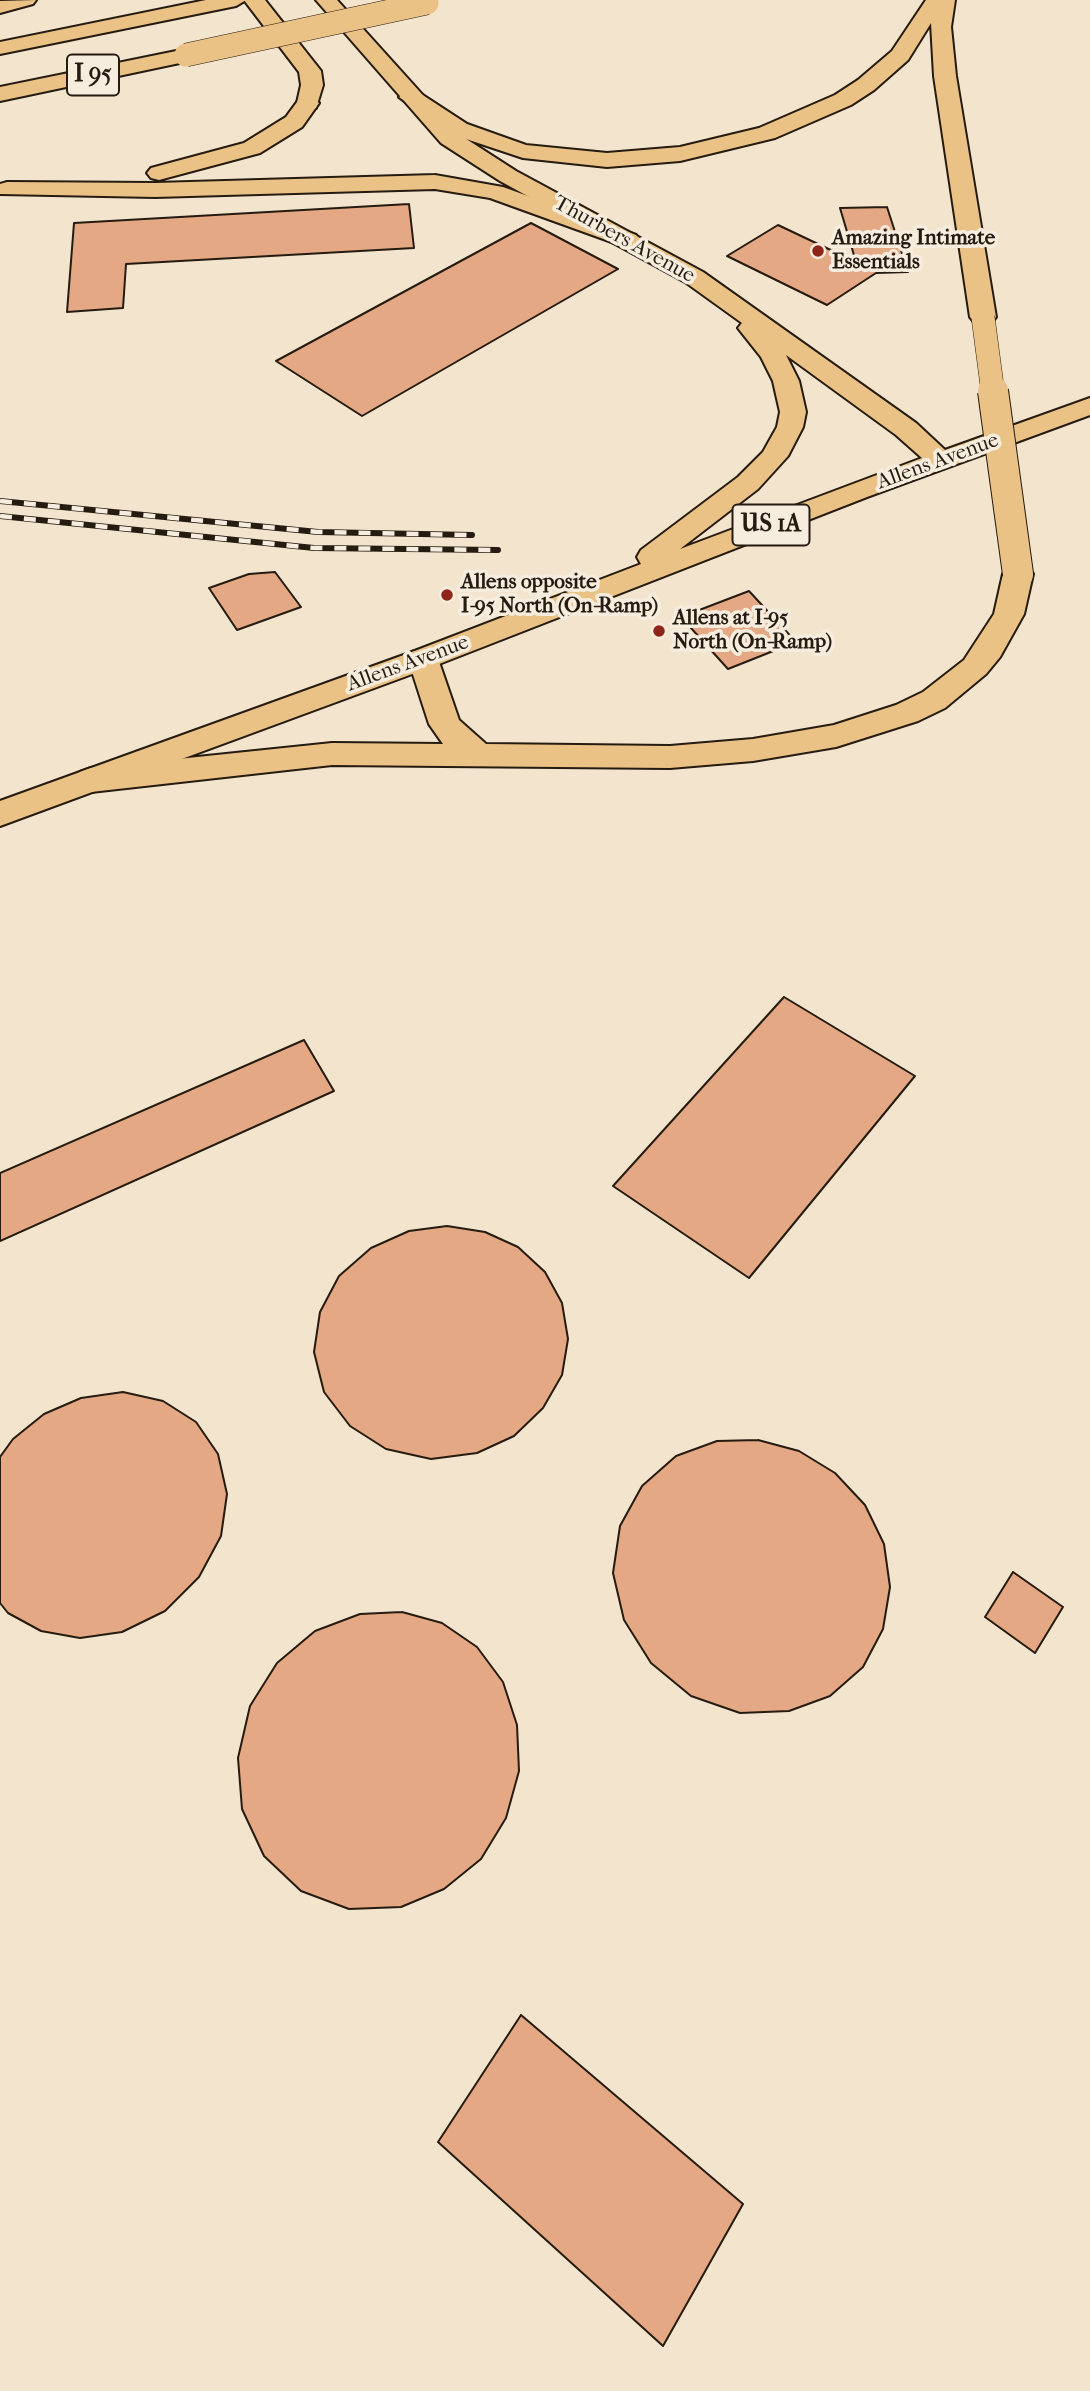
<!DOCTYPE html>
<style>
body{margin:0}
canvas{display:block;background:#f3e4cd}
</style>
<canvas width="1090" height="2391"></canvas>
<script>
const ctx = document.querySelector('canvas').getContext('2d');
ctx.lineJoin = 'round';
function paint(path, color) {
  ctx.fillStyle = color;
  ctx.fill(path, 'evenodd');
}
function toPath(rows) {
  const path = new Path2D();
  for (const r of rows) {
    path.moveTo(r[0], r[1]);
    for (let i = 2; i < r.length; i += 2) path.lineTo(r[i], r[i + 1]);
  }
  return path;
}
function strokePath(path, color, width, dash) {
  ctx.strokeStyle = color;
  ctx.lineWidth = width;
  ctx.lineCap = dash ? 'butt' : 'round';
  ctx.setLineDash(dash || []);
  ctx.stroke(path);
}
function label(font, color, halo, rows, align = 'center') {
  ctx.font = font + ' "IM FELL French Canon",serif';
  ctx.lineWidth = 7;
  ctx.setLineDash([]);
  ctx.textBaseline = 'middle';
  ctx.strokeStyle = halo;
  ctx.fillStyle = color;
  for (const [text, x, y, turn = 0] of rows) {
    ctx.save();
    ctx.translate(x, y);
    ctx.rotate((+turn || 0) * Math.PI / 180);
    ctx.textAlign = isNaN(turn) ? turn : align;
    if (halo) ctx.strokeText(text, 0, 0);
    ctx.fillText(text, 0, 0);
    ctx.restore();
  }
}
const building = toPath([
 [409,204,414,248,126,264,123,308,67,312,74,223,409,204],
 [887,207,908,272,876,273,827,305,727,256,778,225,856,262,840,208,887,207],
 [531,223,618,269,362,416,276,361,531,223],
 [275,572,301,607,237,630,209,588,249,574,275,572],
 [749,591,796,642,728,669,681,617,749,591],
 [784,997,915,1076,749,1278,613,1186,784,997],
 [304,1040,334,1091,0,1241,0,1173,304,1040],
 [447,1226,485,1232,518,1247,545,1272,562,1303,568,1339,562,1375,543,1408,514,1436,477,1453,431,1459,386,1449,350,1426,324,1392,314,1352,320,1312,339,1276,371,1248,409,1231,447,1226],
 [123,1392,163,1401,196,1422,218,1454,227,1494,221,1536,199,1577,165,1611,122,1632,80,1638,41,1631,8,1613,0,1603,0,1457,13,1439,44,1414,81,1398,123,1392],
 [758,1440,799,1451,835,1473,865,1505,884,1544,890,1587,883,1629,863,1667,830,1696,789,1711,740,1713,691,1696,651,1663,624,1620,613,1573,620,1526,642,1486,676,1456,717,1441,758,1440],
 [1013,1572,1063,1607,1035,1653,985,1617,1013,1572],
 [402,1612,442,1623,477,1647,503,1682,517,1725,519,1771,506,1818,481,1859,444,1889,401,1907,349,1909,301,1891,264,1856,242,1809,238,1758,250,1706,277,1663,315,1631,360,1614,402,1612],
 [521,2015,743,2204,663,2346,438,2142,521,2015]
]);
paint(building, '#e4a884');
strokePath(building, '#251b10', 2);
const major = toPath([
 [244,0,265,0,321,71,323,85,316,108,308,110,297,103,301,85,299,72,244,0],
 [316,0,337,0,457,133,516,171,703,272,916,423,945,450,1090,398,1090,415,867,497,434,666,0,826,0,801,412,652,641,564,637,557,641,550,738,477,763,452,777,427,780,412,773,381,761,357,738,328,742,323,685,282,500,181,441,143,316,0],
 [786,355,896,435,922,458,680,549,758,489,788,456,803,427,806,412,799,381,786,355]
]);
const highway = toPath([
 [36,0,33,4,0,13,0,1,36,0],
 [206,0,246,0,236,6,0,54,0,42,206,0],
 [926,0,955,0,951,27,956,76,996,317,992,322,983,325,974,322,970,317,934,76,931,23,908,60,874,90,851,105,775,138,680,161,607,167,523,158,451,134,399,97,410,90,418,92,467,124,526,145,607,153,680,147,759,128,835,95,858,80,892,51,926,0],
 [186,49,197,55,194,60,0,101,0,87,186,49],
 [308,96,319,103,302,127,260,153,159,180,151,178,147,173,151,168,244,143,286,117,300,98,308,96],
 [435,175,503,187,636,235,640,240,636,245,628,247,620,245,490,198,435,189,155,197,0,194,0,184,7,182,155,183,435,175],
 [1018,564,1028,567,1033,574,1024,614,1000,657,986,674,945,708,918,721,836,747,753,761,670,768,332,765,91,792,80,788,75,780,80,772,91,768,332,743,443,744,429,724,408,659,412,652,423,649,434,652,438,659,459,720,486,744,670,746,753,739,834,725,896,705,923,692,964,660,994,614,1003,574,1008,567,1018,564]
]);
strokePath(major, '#251b10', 4);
strokePath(highway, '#251b10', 4);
paint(major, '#eac286');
paint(highway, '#eac286');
const rail = toPath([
 [0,501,318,532,472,535],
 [0,516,314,548,498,550]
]);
strokePath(rail, '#251b10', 6);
strokePath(rail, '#f7edde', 4.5, [12]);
const highwayBridgeFar1 = toPath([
 [186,55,427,3],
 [983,317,993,393]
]);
const highwayBridge = toPath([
 [993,391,1018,574]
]);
strokePath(highwayBridgeFar1, '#251b10', 24, []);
strokePath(highwayBridge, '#251b10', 32, []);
strokePath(highwayBridgeFar1, '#eac286', 23);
strokePath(highwayBridge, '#eac286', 30);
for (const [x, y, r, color] of [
 [818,251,7,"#8f2418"],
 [447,595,7,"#8f2418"],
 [659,631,7,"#8f2418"]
]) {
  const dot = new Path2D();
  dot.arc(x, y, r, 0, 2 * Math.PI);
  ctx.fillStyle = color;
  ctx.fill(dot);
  strokePath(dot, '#f7edde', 2.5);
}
label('bold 21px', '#251b10', '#f7edde', [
 ["Amazing Intimate",832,239],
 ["Essentials",832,263],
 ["Allens opposite",461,583],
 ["I-95 North (On-Ramp)",461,607],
 ["Allens at I-95",673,619],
 ["North (On-Ramp)",673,643]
], 'left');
label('21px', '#251b10', '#f7edde', [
 ["Thurbers Avenue",624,240,29],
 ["Allens Avenue",938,462,-20],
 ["Allens Avenue",408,664,-20]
]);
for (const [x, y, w] of [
 [93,75,52],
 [771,525,77]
]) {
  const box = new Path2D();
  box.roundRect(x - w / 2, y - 20.5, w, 41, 5);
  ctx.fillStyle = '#f7edde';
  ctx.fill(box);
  strokePath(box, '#251b10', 2);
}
label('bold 24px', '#251b10', null, [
 ["I 95",93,75],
 ["US 1A",771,525]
]);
</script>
